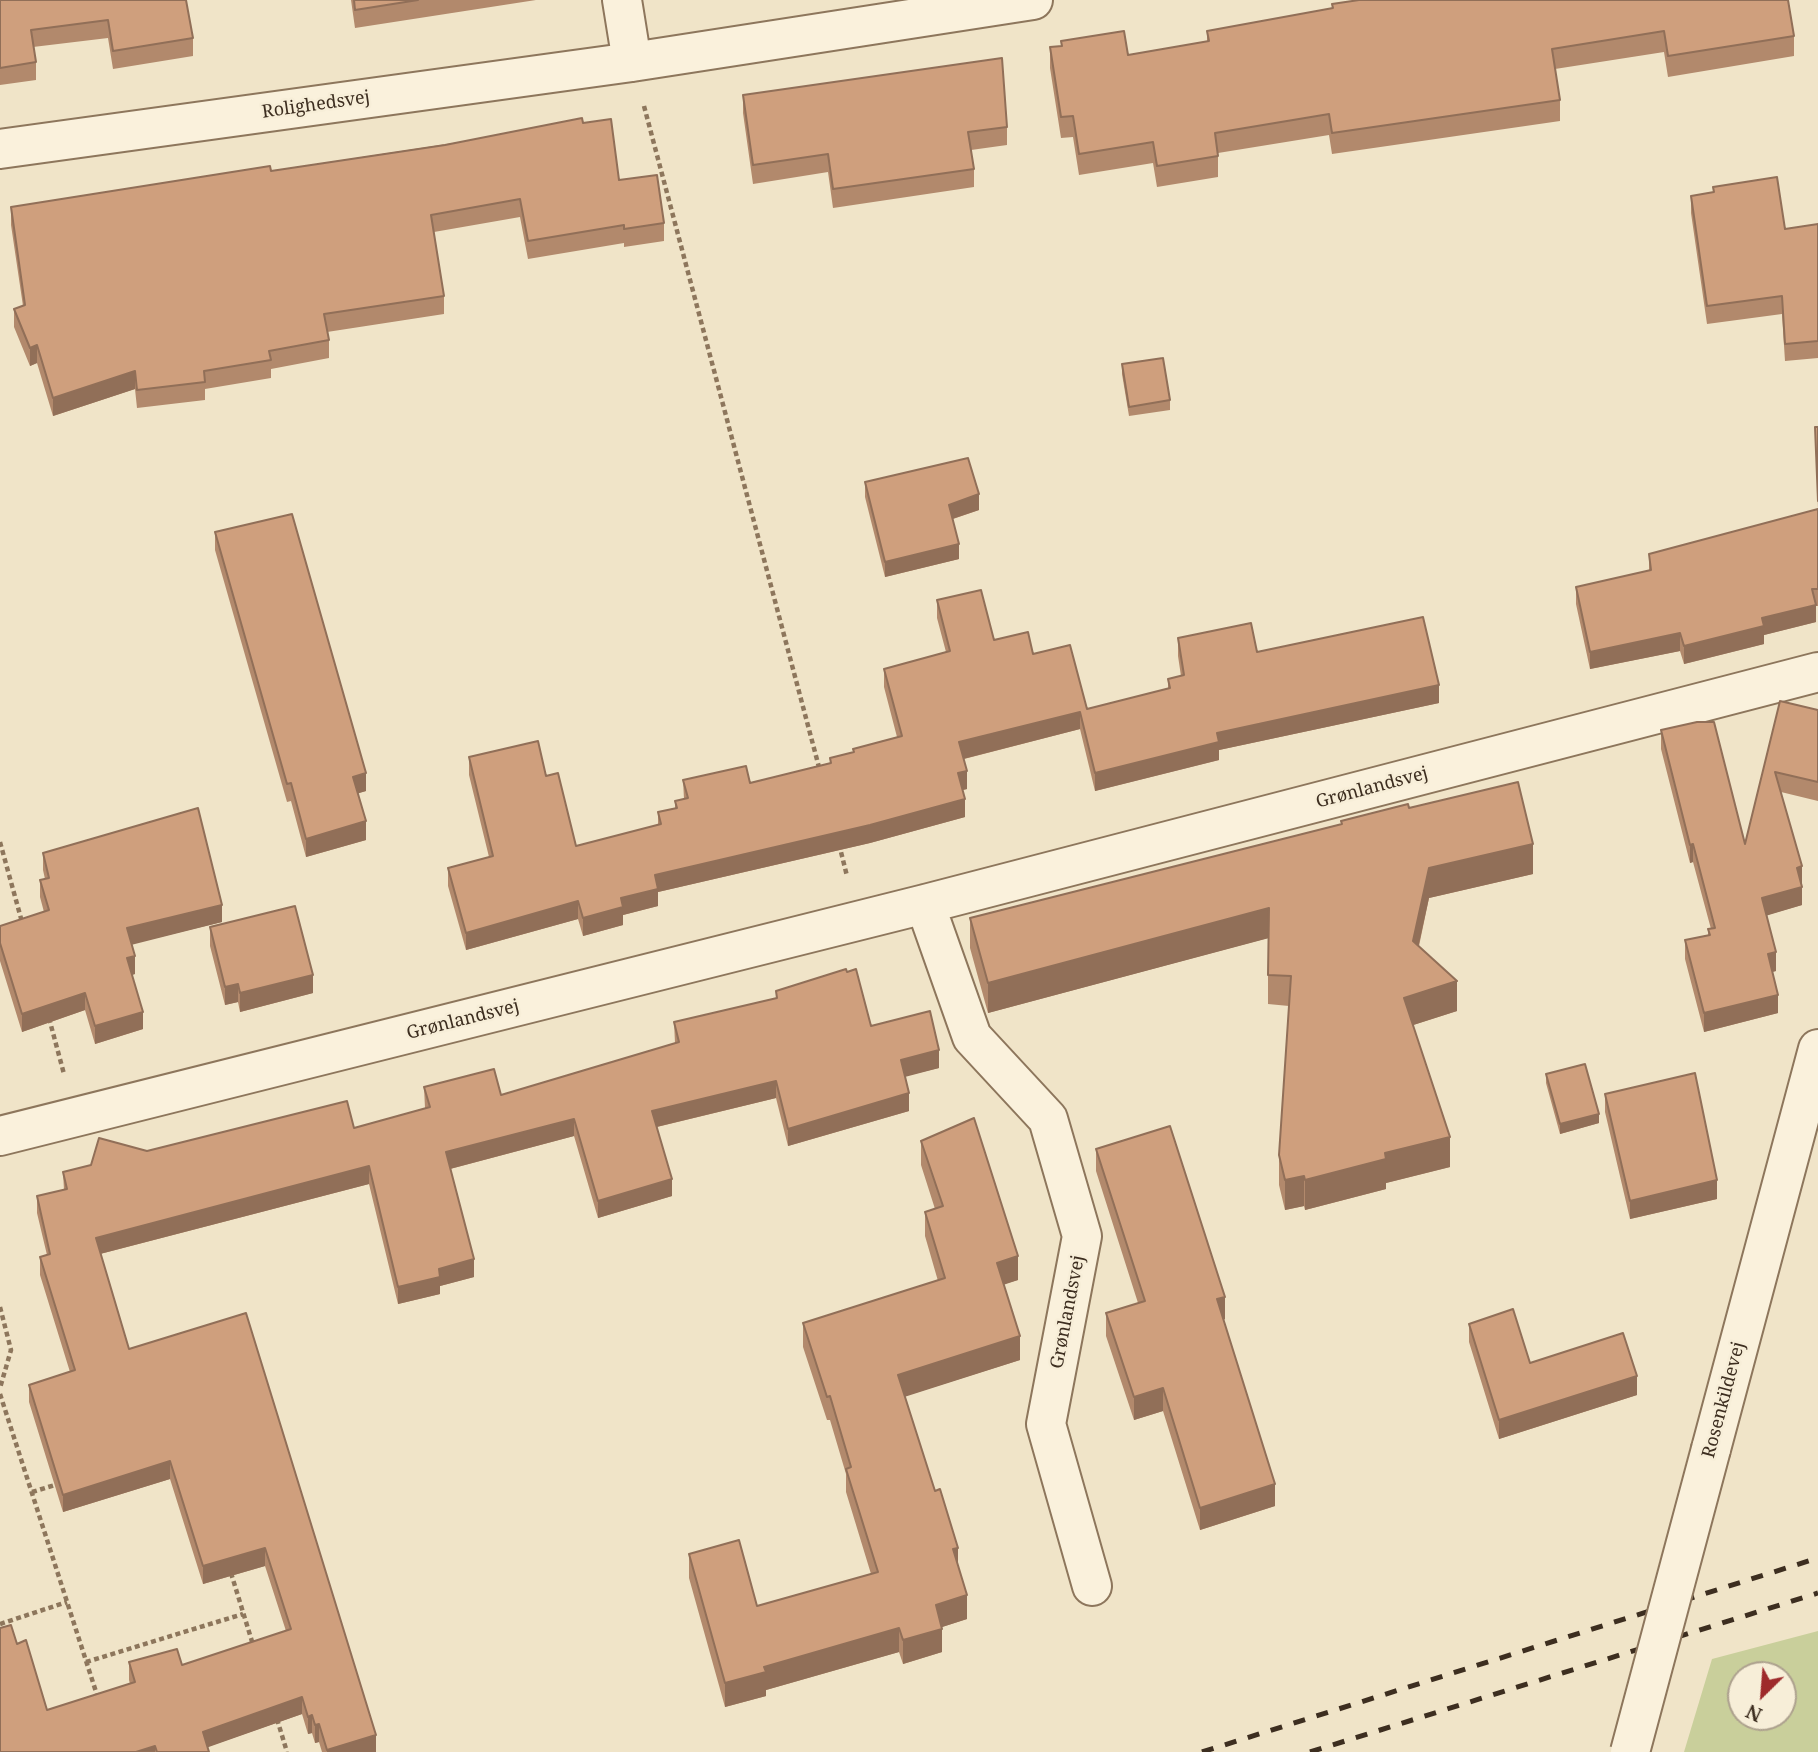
<!DOCTYPE html>
<meta charset="utf-8">
<style>
body{margin:0}
#map{position:relative;width:1818px;height:1752px;overflow:hidden;background:#f0e4c8;font-family:"Noto Serif",serif}
canvas{display:block}
.north{position:absolute;left:1727px;top:1661px;width:70px;height:70px;box-sizing:border-box;background:#f7eed8;border:2px solid #ada18e;border-radius:50%;rotate:205deg;font-size:19px;font-weight:700;line-height:28px;text-align:center;color:#3d2e20}
.north::after{content:'';display:block;margin:auto;width:24px;height:32px;background:#9e2a2b;clip-path:polygon(50% 0,100% 100%,50% 72%,0 100%)}
</style>
<div id="map">
<canvas width="1818" height="1752"></canvas>
<div class="north">N</div>
</div>
<script>
const ctx = document.querySelector('canvas').getContext('2d');
ctx.lineJoin = 'round';
function paint(path, color) {
  ctx.fillStyle = color;
  ctx.fill(path, 'evenodd');
}
function toPath(rows) {
  const path = new Path2D();
  for (const r of rows) {
    path.moveTo(r[0], r[1]);
    for (let i = 2; i < r.length; i += 2) path.lineTo(r[i], r[i + 1]);
  }
  return path;
}
function strokePath(path, color, width, dash) {
  ctx.strokeStyle = color;
  ctx.lineWidth = width;
  ctx.lineCap = dash ? 'butt' : 'round';
  ctx.setLineDash(dash || []);
  ctx.stroke(path);
}
function label(font, color, halo, rows, align = 'center') {
  ctx.font = font + ' "Noto Serif",serif';
  ctx.lineWidth = 5;
  ctx.setLineDash([]);
  ctx.textBaseline = 'middle';
  ctx.strokeStyle = halo;
  ctx.fillStyle = color;
  for (const [text, x, y, turn = 0] of rows) {
    ctx.save();
    ctx.translate(x, y);
    ctx.rotate((+turn || 0) * Math.PI / 180);
    ctx.textAlign = isNaN(turn) ? turn : align;
    if (halo) ctx.strokeText(text, 0, 0);
    ctx.fillText(text, 0, 0);
    ctx.restore();
  }
}
paint(toPath([
 [1818,1631,1818,1752,1684,1752,1712,1659],
 [1741,1675,1783,1675,1783,1717,1741,1717]
]), '#c9cf9b');
const minor = toPath([
 [622,0,632,62],
 [0,149,632,62,1033,0],
 [925,904,972,1037,1048,1119,1082,1236,1046,1424,1092,1586],
 [0,1136,925,904,1818,672]
]);
const tertiary = toPath([
 [1711,1449,1818,1049]
]);
strokePath(minor, '#8d765c', 42);
strokePath(tertiary, '#8d765c', 42);
strokePath(toPath([
 [644,106,820,771],
 [0,842,22,922],
 [839,844,847,876],
 [49,1018,64,1074],
 [0,1307,11,1350,0,1388],
 [0,1394,98,1698],
 [32,1492,58,1484],
 [231,1573,254,1648],
 [0,1624,67,1602],
 [86,1662,243,1614],
 [277,1719,287,1752]
]), '#8d765c', 4.5, [5, 3.5]);
strokePath(minor, '#faf1dc', 38);
strokePath(tertiary, '#faf1dc', 38);
strokePath(toPath([
 [1202,1752,1818,1558],
 [1310,1752,1818,1593]
]), '#3d2e20', 5, [12, 12]);
const tertiaryBridge = toPath([
 [1630,1752,1711,1449]
]);
strokePath(tertiaryBridge, '#8d765c', 42, []);
strokePath(tertiaryBridge, '#faf1dc', 38);
paint(toPath([
 [0,0,186,0,193,38,193,56,113,69,108,38,33,47,36,62,36,80,0,85],
 [351,0,536,0,355,28],
 [1332,4,1794,36,1794,56,1668,77,1664,52,1555,69,1560,100,1560,121,1332,154,1329,135,1218,153,1218,177,1157,187,1153,163,1079,175,1073,137,1061,138,1050,68,1050,47,1061,46,1061,41,1128,55,1207,42,1207,31,1332,9],
 [743,95,1007,127,1007,145,971,150,974,169,974,187,833,208,828,172,753,184,743,113],
 [583,123,619,180,664,223,664,241,624,247,624,243,528,259,520,217,434,232,444,296,444,314,327,332,329,340,329,358,271,369,271,378,205,389,205,400,137,408,135,389,53,416,37,363,30,366,14,327,14,309,23,306,11,225,11,207,271,171],
 [1713,187,1785,229,1818,224,1818,358,1785,361,1782,314,1707,324,1691,213,1691,196,1713,192],
 [1122,364,1170,400,1170,410,1129,416,1122,374],
 [1815,427,1818,427,1818,606,1816,606,1816,622,1764,635,1764,644,1684,664,1680,651,1590,669,1576,604,1576,587,1649,571,1649,554,1818,509],
 [865,482,979,510,953,519,959,559,885,577,865,497],
 [215,532,366,791,358,793,366,840,306,857,291,801,287,802,215,550],
 [937,600,994,640,1033,654,1087,709,1168,689,1168,679,1181,676,1178,656,1178,638,1257,652,1439,703,1219,750,1219,760,1095,791,1080,729,964,759,967,789,963,790,965,817,870,843,658,892,658,906,623,915,623,925,583,936,578,919,466,950,448,886,448,868,489,857,469,775,469,757,546,776,576,846,658,825,658,812,675,808,675,801,684,799,683,780,750,783,830,763,830,758,853,752,853,749,897,737,884,687,884,669,946,652,937,618],
 [1780,701,1818,710,1818,801,1781,792,1802,885,1801,885,1802,905,1767,915,1776,971,1772,972,1778,1013,1704,1032,1685,959,1685,940,1708,935,1708,929,1711,929,1693,862,1690,863,1661,749,1661,730,1745,844],
 [1409,808,1533,874,1429,898,1419,946,1457,1011,1413,1025,1450,1167,1386,1183,1386,1189,1305,1210,1304,1206,1285,1210,1279,1185,1279,1155,1289,1006,1268,1004,1268,938,988,1013,970,948,970,918,1341,824,1341,821],
 [43,853,222,922,131,944,135,974,132,975,143,1029,95,1044,85,1010,22,1032,0,961,0,926,44,912,40,897,40,880,45,879,43,870],
 [210,927,313,993,240,1012,238,1002,225,1005,210,946],
 [776,991,871,1026,939,1068,905,1076,909,1111,788,1146,776,1098,657,1127,672,1196,598,1218,574,1136,450,1169,474,1277,440,1286,440,1294,398,1304,369,1184,100,1254,129,1349,246,1313,376,1752,322,1752,319,1742,315,1743,312,1733,308,1734,302,1714,207,1747,209,1752,0,1752,17,1644,47,1710,130,1684,129,1680,129,1662,182,1665,286,1631,265,1566,203,1584,170,1479,63,1512,29,1402,29,1385,70,1372,40,1275,40,1257,47,1255,37,1213,37,1196,64,1190,63,1172,147,1151,354,1128,425,1108,424,1087,501,1095,675,1043,674,1022,776,998],
 [1546,1074,1599,1123,1560,1134,1546,1083],
 [1605,1094,1717,1199,1630,1219,1605,1112],
 [921,1141,1018,1280,1004,1284,1020,1360,905,1396,958,1565,967,1619,942,1627,942,1652,903,1664,899,1652,766,1690,766,1696,725,1707,689,1578,689,1554,757,1606,871,1574,846,1492,846,1474,830,1420,827,1420,803,1347,803,1323,938,1281,925,1236,925,1212,935,1209,921,1165],
 [1096,1149,1225,1319,1223,1320,1275,1506,1200,1530,1163,1411,1134,1420,1106,1336,1106,1313,1138,1303,1096,1171],
 [1469,1324,1530,1363,1637,1395,1499,1439,1469,1342]
]), '#b2896c');
paint(toPath([
 [37,345,37,363,30,366,30,348],
 [135,371,135,389,53,416,53,398],
 [979,494,979,510,949,520,949,505],
 [959,544,959,559,885,577,885,562],
 [1816,605,1816,622,1764,635,1764,644,1684,664,1684,646,1762,618],
 [1680,633,1680,651,1590,669,1590,652],
 [1439,685,1439,703,1219,750,1219,760,1095,791,1095,773,1217,733],
 [1080,712,1080,729,959,760,959,742],
 [967,771,967,789,958,791,958,773],
 [366,773,366,791,353,795,353,777],
 [965,799,965,817,870,843,658,892,658,906,623,915,623,925,583,936,583,918,621,898,655,875],
 [366,821,366,840,306,857,306,839],
 [1533,844,1533,874,1429,898,1413,971,1413,941,1429,868],
 [1693,844,1693,862,1690,863,1690,845],
 [1802,866,1802,885,1797,887,1797,868],
 [1802,887,1802,905,1762,917,1762,898],
 [578,901,578,919,466,950,466,933],
 [222,905,222,922,127,946,127,928],
 [1269,908,1269,938,988,1013,988,983],
 [1776,952,1776,971,1768,973,1768,954],
 [135,956,135,974,127,976,127,958],
 [313,975,313,993,240,1012,240,993],
 [1457,981,1457,1011,1404,1028,1404,998],
 [238,984,238,1002,225,1005,225,987],
 [85,993,85,1010,22,1032,22,1014],
 [1778,995,1778,1013,1704,1032,1704,1013],
 [143,1012,143,1029,95,1044,95,1026],
 [939,1050,939,1068,901,1078,901,1060],
 [776,1081,776,1098,652,1128,652,1111],
 [909,1093,909,1111,788,1146,788,1129],
 [1599,1114,1599,1123,1560,1134,1560,1124],
 [574,1119,574,1136,446,1170,446,1152],
 [1450,1137,1450,1167,1386,1183,1386,1189,1305,1210,1305,1180,1385,1153],
 [369,1166,369,1184,96,1255,96,1238],
 [1304,1176,1304,1206,1285,1210,1285,1180],
 [672,1179,672,1196,598,1218,598,1201],
 [1717,1180,1717,1199,1630,1219,1630,1201],
 [1018,1256,1018,1280,997,1287,997,1263],
 [474,1259,474,1277,440,1286,440,1294,398,1304,398,1287,439,1269],
 [1225,1297,1225,1319,1217,1322,1217,1299],
 [1020,1336,1020,1360,898,1399,898,1375],
 [1637,1376,1637,1395,1499,1439,1499,1420],
 [1163,1388,1163,1411,1134,1420,1134,1397],
 [170,1461,170,1479,63,1512,63,1495],
 [1275,1484,1275,1506,1200,1530,1200,1508],
 [265,1548,265,1566,203,1584,203,1566],
 [958,1548,958,1571,953,1549],
 [967,1595,967,1619,936,1629,936,1605],
 [899,1628,899,1652,766,1690,766,1696,725,1707,725,1683,764,1667],
 [942,1629,942,1652,903,1664,903,1640],
 [302,1697,302,1714,203,1749,203,1732],
 [312,1715,312,1733,308,1734,308,1717],
 [319,1724,319,1742,315,1743,315,1725],
 [376,1735,376,1752,327,1752,327,1750],
 [155,1746,155,1752,136,1752]
]), '#916f58');
const building = toPath([
 [0,0,186,0,193,38,113,51,108,20,31,30,36,62,0,68,0,0],
 [354,0,418,0,355,10,354,0],
 [1359,0,1788,0,1794,36,1668,56,1664,31,1552,49,1560,100,1332,133,1329,114,1215,133,1218,156,1157,166,1153,142,1079,154,1073,116,1061,117,1050,47,1062,46,1061,41,1124,31,1128,55,1209,41,1207,31,1333,8,1332,4,1359,0],
 [1002,58,1007,127,968,132,974,169,833,189,828,154,753,165,743,95,1002,58],
 [582,118,583,123,611,119,619,180,657,175,664,223,624,229,624,225,528,241,520,199,431,215,444,296,324,314,329,340,269,351,271,360,204,371,205,382,137,390,135,371,53,398,37,345,30,348,14,309,25,305,11,207,270,166,271,171,445,145,582,118],
 [1777,177,1785,229,1818,224,1818,341,1785,344,1782,296,1707,306,1691,196,1714,192,1713,187,1777,177],
 [1163,358,1170,400,1129,407,1122,364,1163,358],
 [1815,427,1818,427,1818,501,1815,427],
 [968,458,979,494,949,505,959,544,885,562,865,482,968,458],
 [1818,509,1818,589,1812,589,1816,605,1762,618,1764,626,1684,646,1680,633,1590,652,1576,587,1651,570,1649,554,1818,509],
 [292,514,366,773,353,777,366,821,306,839,291,783,287,784,215,532,292,514],
 [981,590,994,640,1028,632,1033,654,1070,645,1087,709,1170,688,1168,679,1184,675,1178,638,1251,623,1257,652,1423,617,1439,685,1217,733,1219,742,1095,773,1080,712,959,742,967,771,958,773,965,799,870,825,655,875,658,889,621,898,623,907,583,918,578,901,466,933,448,868,493,856,469,757,538,741,546,776,558,773,576,846,661,824,658,812,677,808,675,801,688,798,683,780,746,766,750,783,831,763,830,758,854,752,853,749,902,736,884,669,950,651,937,600,981,590],
 [1780,701,1818,710,1818,782,1775,772,1802,866,1797,868,1802,887,1762,898,1776,952,1768,954,1778,995,1704,1013,1685,940,1710,935,1708,929,1715,928,1693,844,1690,845,1661,730,1697,722,1714,722,1745,844,1780,701],
 [1518,782,1533,844,1429,868,1413,941,1457,981,1404,998,1450,1137,1385,1153,1386,1159,1305,1180,1304,1176,1285,1180,1279,1155,1291,976,1268,975,1269,908,988,983,970,918,1342,824,1341,821,1408,804,1409,808,1518,782],
 [198,808,222,905,127,928,135,956,127,958,143,1012,95,1026,85,993,22,1014,0,943,0,926,49,910,40,880,49,878,43,853,198,808],
 [295,906,313,975,240,993,238,984,225,987,210,927,295,906],
 [846,969,847,972,856,969,871,1026,930,1011,939,1050,901,1060,909,1093,788,1129,776,1081,652,1111,672,1179,598,1201,574,1119,446,1152,474,1259,439,1269,440,1277,398,1287,369,1166,96,1238,129,1349,246,1313,376,1735,327,1750,319,1724,315,1725,312,1715,308,1717,302,1697,203,1732,209,1752,157,1752,155,1746,136,1752,0,1752,0,1628,11,1625,17,1644,26,1640,47,1710,135,1682,129,1662,177,1649,182,1665,291,1629,265,1548,203,1566,170,1461,63,1495,29,1385,75,1370,40,1257,50,1254,37,1196,67,1189,63,1172,91,1165,99,1138,147,1151,347,1101,354,1128,430,1107,424,1087,494,1069,501,1095,679,1042,674,1022,777,998,776,991,846,969],
 [1585,1064,1599,1114,1560,1124,1546,1074,1585,1064],
 [1695,1073,1717,1180,1630,1201,1605,1094,1695,1073],
 [974,1118,1018,1256,997,1263,1020,1336,898,1375,935,1491,940,1489,958,1548,953,1549,967,1595,936,1605,942,1629,903,1640,899,1628,764,1667,766,1672,725,1683,689,1554,739,1540,757,1606,878,1572,846,1469,851,1467,830,1396,827,1397,803,1323,945,1278,925,1212,943,1206,921,1141,974,1118],
 [1170,1126,1225,1297,1217,1299,1275,1484,1200,1508,1163,1388,1134,1397,1106,1313,1145,1301,1096,1149,1170,1126],
 [1513,1309,1530,1363,1623,1333,1637,1376,1499,1420,1469,1324,1513,1309]
]);
paint(building, '#cf9f7d');
strokePath(building, '#916f58', 2);
label('18px', '#3d2e20', '#f7eed8', [
 ["Rolighedsvej",316,105,-8],
 ["Grønlandsvej",1372,788,-15],
 ["Grønlandsvej",463,1020,-14],
 ["Grønlandsvej",1068,1312,-79],
 ["Rosenkildevej",1724,1400,-75]
]);
</script>
